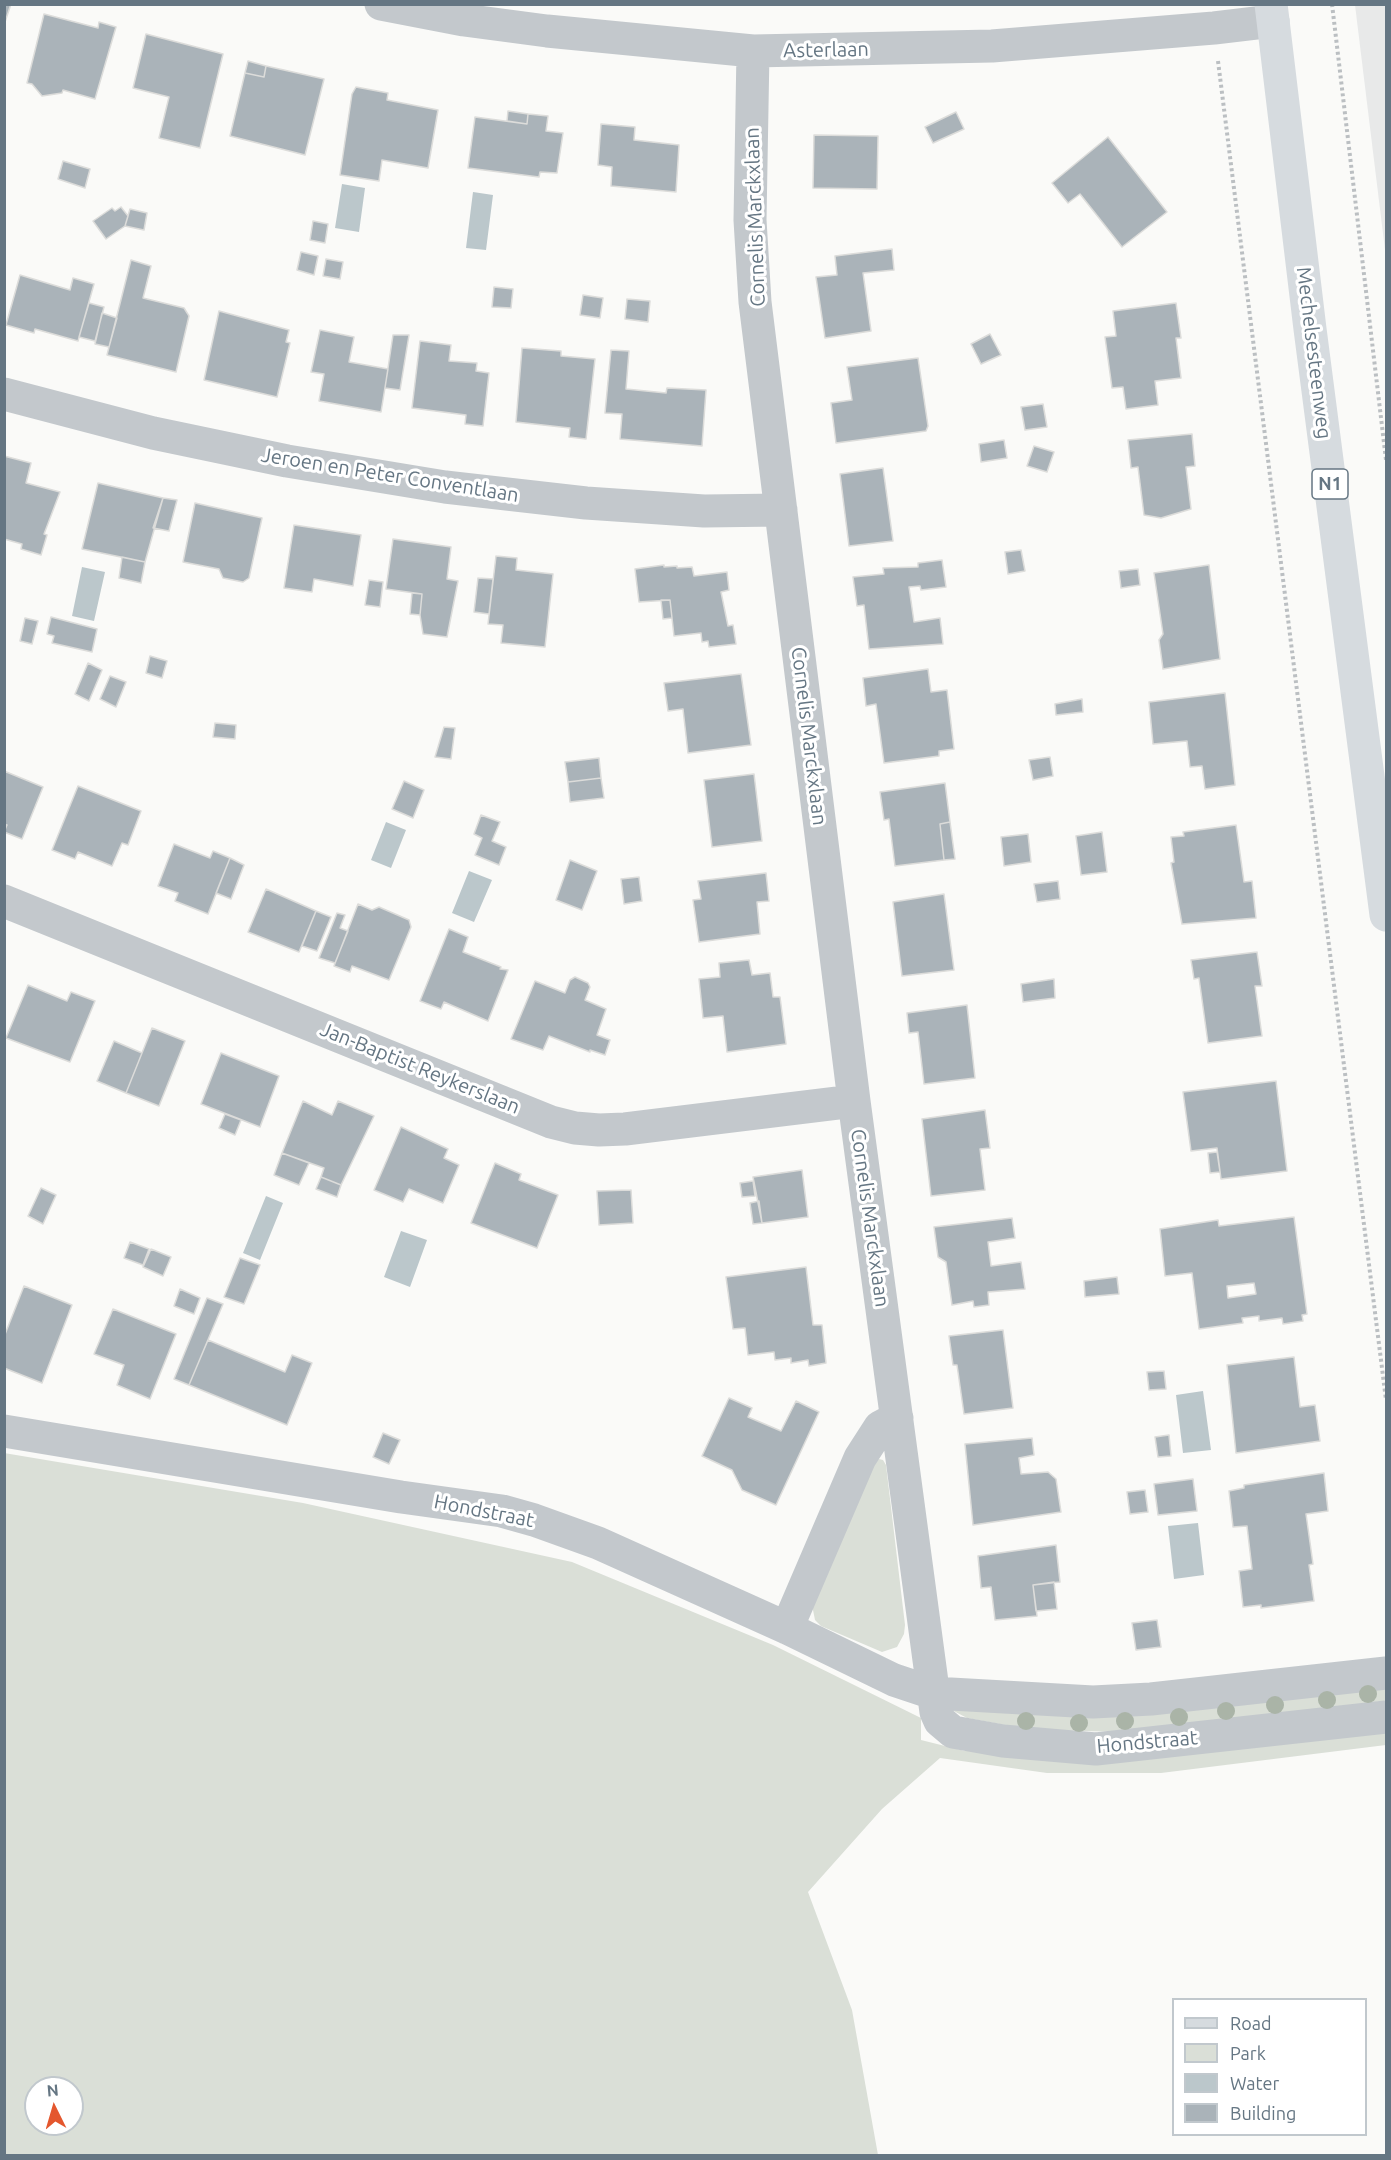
<!DOCTYPE html>
<style>
body{margin:0}
#map{position:relative;width:1391px;height:2160px;overflow:hidden;background:#fafaf8;font-family:Ubuntu,sans-serif}
canvas{display:block}
.frame{position:absolute;inset:0;border:6px solid #657683;pointer-events:none}
.legend{position:absolute;left:1172px;top:1998px;width:195px;height:138px;box-sizing:border-box;background:#fff;border:2px solid #c1c8cd;margin:0;padding:8px 10px;list-style:none;font-size:18px;color:#657683}
.legend li{display:flex;align-items:center;gap:12px;height:30px}
.legend b{width:30px;border:2px solid #c1c8cd}
.north{position:absolute;left:24px;top:2076px;width:60px;height:60px;box-sizing:border-box;background:#fff;border:2px solid #c1c8cd;border-radius:50%;rotate:355deg;font-size:16px;font-weight:700;line-height:24px;text-align:center;color:#657683}
.north::after{content:'';display:block;margin:auto;width:21px;height:27px;background:#e4572e;clip-path:polygon(50% 0,100% 100%,50% 72%,0 100%)}
</style>
<div id="map">
<canvas width="1391" height="2160"></canvas>
<div class="frame"></div>
<ul class="legend">
<li><b style="height:8px;background:#d6dbdf"></b>Road</li>
<li><b style="height:16px;background:#dadfd7"></b>Park</li>
<li><b style="height:16px;background:#bbc7cb"></b>Water</li>
<li><b style="height:16px;background:#aab3b9"></b>Building</li>
</ul>
<div class="north">N</div>
</div>
<script>
const ctx = document.querySelector('canvas').getContext('2d');
ctx.lineJoin = 'round';
function paint(path, color) {
  ctx.fillStyle = color;
  ctx.fill(path, 'evenodd');
}
function toPath(rows) {
  const path = new Path2D();
  for (const r of rows) {
    path.moveTo(r[0], r[1]);
    for (let i = 2; i < r.length; i += 2) path.lineTo(r[i], r[i + 1]);
  }
  return path;
}
function strokePath(path, color, width, dash) {
  ctx.strokeStyle = color;
  ctx.lineWidth = width;
  ctx.lineCap = dash ? 'butt' : 'round';
  ctx.setLineDash(dash || []);
  ctx.stroke(path);
}
function label(font, color, halo, rows, align = 'center') {
  ctx.font = font + ' Ubuntu,sans-serif';
  ctx.lineWidth = 6;
  ctx.setLineDash([]);
  ctx.textBaseline = 'middle';
  ctx.strokeStyle = halo;
  ctx.fillStyle = color;
  for (const [text, x, y, turn = 0] of rows) {
    ctx.save();
    ctx.translate(x, y);
    ctx.rotate((+turn || 0) * Math.PI / 180);
    ctx.textAlign = isNaN(turn) ? turn : align;
    if (halo) ctx.strokeText(text, 0, 0);
    ctx.fillText(text, 0, 0);
    ctx.restore();
  }
}
paint(toPath([
 [1355,5,1386,5,1386,258]
]), '#e8e9e9');
paint(toPath([
 [4,1453,303,1503,572,1562,773,1645,921,1718,921,1740,965,1751,1386,1730,1386,1745,1161,1773,1047,1773,940,1758,882,1809,808,1892,852,2010,878,2155,5,2155],
 [36,2088,72,2088,72,2124,36,2124],
 [879,1459,883,1460,886,1465,905,1625,904,1634,897,1647,882,1652,821,1626,815,1620,812,1605,876,1461],
 [1386,1686,1386,1700,1384,1701,1127,1732,1032,1730,967,1718,950,1709]
]), '#dadfd7');
paint(toPath([
 [342,184,365,188,359,232,335,228],
 [473,192,493,195,486,250,466,248],
 [82,567,105,572,94,621,72,616],
 [386,822,406,830,391,868,371,860],
 [469,871,492,880,474,922,452,913],
 [266,1196,283,1203,260,1260,243,1253],
 [401,1231,427,1240,410,1287,384,1277],
 [1203,1391,1211,1450,1183,1453,1176,1395],
 [1198,1523,1204,1575,1174,1579,1168,1526]
]), '#bbc7cb');
const building = toPath([
 [4,4,11,4,4,25,4,4],
 [44,14,98,28,99,22,116,27,95,99,63,90,62,93,42,96,32,84,27,83,44,14],
 [146,34,223,54,200,148,159,138,169,97,133,88,146,34],
 [248,61,266,66,264,77,245,73,248,61],
 [266,66,324,79,305,155,230,136,245,73,264,77,266,66],
 [356,87,388,93,387,100,438,110,428,168,382,160,379,181,340,175,352,94,356,87],
 [508,111,528,114,527,124,507,121,508,111],
 [956,112,964,129,933,143,925,127,956,112],
 [528,114,548,116,546,131,563,133,557,173,540,172,539,177,468,168,475,117,527,124,528,114],
 [601,124,635,127,634,140,679,145,676,192,611,186,612,167,598,165,601,124],
 [814,135,878,136,877,189,813,188,814,135],
 [1108,137,1167,212,1122,247,1080,194,1068,203,1052,183,1108,137],
 [63,161,90,169,85,188,58,179,63,161],
 [121,207,128,216,125,226,106,239,93,221,112,208,115,211,121,207],
 [130,209,147,213,144,230,125,226,130,209],
 [313,221,328,224,325,243,310,240,313,221],
 [892,249,894,270,863,273,871,331,825,338,816,277,837,275,835,256,892,249],
 [301,252,318,256,314,275,297,270,301,252],
 [326,259,343,262,340,279,323,276,326,259],
 [131,260,151,266,143,298,184,308,189,316,176,372,107,355,131,260],
 [20,275,70,290,73,278,94,284,78,341,35,329,34,333,6,325,20,275],
 [494,287,513,289,511,308,492,307,494,287],
 [583,295,603,298,600,318,580,315,583,295],
 [627,299,650,301,648,322,625,319,627,299],
 [89,303,104,307,95,341,79,337,89,303],
 [1176,303,1181,338,1176,338,1181,378,1155,381,1158,405,1126,409,1123,387,1112,388,1105,337,1116,336,1113,311,1176,303],
 [219,311,289,330,286,342,290,343,277,397,204,380,219,311],
 [102,313,117,318,109,347,95,344,102,313],
 [320,330,354,337,349,362,388,369,381,412,319,401,324,374,311,372,320,330],
 [990,334,1001,355,981,364,971,344,990,334],
 [393,335,409,335,400,390,385,388,393,335],
 [420,341,451,345,449,361,477,363,476,371,489,373,483,426,465,424,466,415,412,408,420,341],
 [522,348,561,351,561,356,595,359,586,439,569,437,570,428,516,422,522,348],
 [611,350,629,351,626,389,666,393,667,388,706,390,702,446,620,439,622,414,605,413,611,350],
 [918,358,928,426,926,431,836,443,831,403,852,400,847,367,918,358],
 [1043,404,1047,427,1025,430,1021,407,1043,404],
 [1192,434,1195,466,1186,467,1191,509,1161,518,1144,515,1138,467,1131,468,1128,440,1192,434],
 [1004,440,1007,458,981,462,979,444,1004,440],
 [1034,446,1054,452,1047,472,1027,466,1034,446],
 [4,456,31,463,26,483,60,492,44,534,47,535,41,555,21,549,22,544,4,539,4,456],
 [883,468,893,541,849,546,840,474,883,468],
 [98,483,163,498,145,562,82,549,98,483],
 [163,498,177,500,169,531,153,528,163,498],
 [195,503,262,518,249,578,243,582,223,578,219,569,183,562,195,503],
 [294,525,361,535,353,586,314,579,312,592,284,588,294,525],
 [393,539,451,547,447,579,458,581,447,637,423,634,420,615,422,594,386,589,393,539],
 [1021,550,1025,571,1008,574,1005,552,1021,550],
 [496,556,517,558,516,570,553,574,545,647,501,643,503,625,488,624,496,556],
 [122,557,145,562,141,583,119,578,122,557],
 [942,560,946,587,921,590,920,586,909,587,914,622,940,618,943,644,869,649,864,605,857,606,853,577,884,574,883,568,918,567,918,563,942,560],
 [664,565,664,567,677,566,677,568,692,567,694,576,727,572,729,590,721,592,728,626,733,625,736,644,709,647,708,641,702,642,701,633,674,636,670,600,639,602,635,569,664,565],
 [1209,565,1220,659,1163,669,1159,640,1163,634,1154,573,1209,565],
 [1138,569,1140,585,1121,588,1119,571,1138,569],
 [478,578,493,579,489,614,474,612,478,578],
 [369,580,383,582,380,607,365,605,369,580],
 [412,593,422,594,420,615,410,614,412,593],
 [661,600,670,600,672,618,663,619,661,600],
 [51,617,97,629,92,652,52,643,54,636,47,634,51,617],
 [25,618,38,621,32,644,20,641,25,618],
 [150,656,167,661,162,678,146,673,150,656],
 [88,663,102,670,89,701,75,694,88,663],
 [928,669,931,692,947,690,954,749,939,751,939,756,884,763,876,704,866,706,863,678,928,669],
 [741,674,751,745,688,753,683,709,668,711,664,683,741,674],
 [110,676,126,682,116,707,100,699,110,676],
 [1225,693,1235,785,1205,789,1202,766,1190,767,1187,741,1153,744,1149,702,1225,693],
 [1082,699,1083,712,1056,715,1055,704,1082,699],
 [215,723,236,725,235,739,213,737,215,723],
 [444,727,455,728,451,759,435,757,444,727],
 [1050,757,1053,776,1033,780,1029,760,1050,757],
 [599,758,601,778,568,782,565,762,599,758],
 [4,771,43,787,22,839,4,832,7,825,4,824,4,771],
 [754,774,762,841,712,847,704,780,754,774],
 [601,778,604,798,570,802,568,782,601,778],
 [404,781,424,790,413,818,392,809,404,781],
 [945,783,950,822,940,824,944,860,895,866,889,819,884,820,880,792,945,783],
 [78,786,141,811,128,845,122,843,112,866,78,852,75,859,52,850,78,786],
 [481,815,500,822,492,841,506,847,499,865,475,855,482,838,474,834,481,815],
 [950,822,955,859,944,860,940,824,950,822],
 [1236,825,1244,882,1252,881,1256,918,1182,924,1171,863,1174,862,1171,837,1184,836,1183,832,1236,825],
 [1102,832,1107,872,1081,875,1076,836,1102,832],
 [1028,834,1031,862,1004,866,1001,837,1028,834],
 [174,844,210,858,213,851,230,858,208,914,175,901,178,893,158,886,174,844],
 [230,858,244,865,231,899,216,893,230,858],
 [570,860,597,871,582,910,556,900,570,860],
 [766,873,769,901,757,902,760,934,699,942,693,900,701,899,698,881,766,873],
 [639,877,642,901,624,904,621,879,639,877],
 [1058,881,1060,899,1037,902,1034,884,1058,881],
 [266,889,316,911,299,952,248,932,266,889],
 [944,894,954,970,902,976,893,902,944,894],
 [358,904,372,910,379,907,409,920,411,927,389,980,352,966,350,972,334,966,358,904],
 [316,911,331,917,317,951,302,946,316,911],
 [337,913,345,915,340,928,348,931,335,963,319,958,337,913],
 [449,929,468,937,463,952,501,967,500,969,508,970,488,1021,444,1002,441,1009,420,1001,449,929],
 [1257,952,1262,986,1255,986,1262,1036,1208,1043,1199,978,1194,979,1191,960,1257,952],
 [749,960,752,975,770,973,773,997,780,997,786,1044,727,1052,723,1016,703,1018,699,979,720,977,719,963,749,960],
 [575,977,588,983,590,987,585,1000,606,1009,597,1035,610,1040,605,1055,590,1050,590,1052,549,1036,543,1050,511,1039,535,981,565,993,570,980,575,977],
 [1054,979,1055,998,1023,1002,1021,984,1054,979],
 [28,985,67,1001,71,992,95,1001,70,1062,6,1038,28,985],
 [967,1005,975,1078,924,1084,918,1032,909,1033,907,1013,967,1005],
 [152,1028,185,1041,159,1106,126,1093,152,1028],
 [114,1041,142,1053,126,1093,97,1081,114,1041],
 [221,1053,279,1076,260,1127,201,1104,221,1053],
 [1276,1081,1287,1171,1221,1179,1217,1148,1191,1151,1183,1092,1276,1081],
 [303,1101,332,1115,338,1101,374,1116,341,1185,321,1177,324,1168,282,1153,303,1101],
 [985,1110,990,1148,980,1149,985,1190,931,1196,922,1119,985,1110],
 [225,1114,241,1120,235,1135,219,1128,225,1114],
 [401,1127,448,1149,444,1158,459,1165,443,1203,409,1189,403,1202,374,1190,401,1127],
 [1217,1152,1220,1172,1210,1173,1208,1153,1217,1152],
 [282,1153,309,1163,299,1185,274,1175,282,1153],
 [495,1163,521,1174,519,1180,558,1195,537,1248,471,1223,495,1163],
 [802,1170,808,1217,762,1223,753,1177,802,1170],
 [321,1177,341,1185,337,1197,316,1189,321,1177],
 [753,1181,755,1196,742,1197,740,1183,753,1181],
 [41,1188,56,1195,43,1224,28,1216,41,1188],
 [631,1190,633,1223,599,1225,597,1191,631,1190],
 [759,1201,762,1223,753,1224,750,1203,759,1201],
 [1294,1217,1307,1314,1302,1315,1303,1321,1283,1324,1282,1318,1259,1321,1259,1316,1242,1318,1243,1323,1199,1329,1192,1273,1165,1276,1160,1229,1218,1220,1219,1226,1294,1217],
 [1254,1283,1256,1294,1228,1298,1227,1286,1254,1283],
 [1012,1218,1015,1238,988,1242,991,1266,1021,1262,1025,1289,988,1292,989,1305,974,1307,973,1301,952,1305,946,1262,938,1257,934,1227,1012,1218],
 [130,1242,149,1249,143,1265,124,1258,130,1242],
 [151,1249,171,1257,163,1276,143,1267,151,1249],
 [240,1258,260,1265,244,1304,224,1297,240,1258],
 [806,1267,813,1325,822,1325,826,1363,809,1366,808,1360,791,1363,791,1358,775,1360,774,1352,748,1355,745,1328,733,1329,726,1277,806,1267],
 [1117,1277,1119,1294,1085,1297,1084,1281,1117,1277],
 [24,1286,72,1305,42,1383,4,1368,4,1337,24,1286],
 [180,1289,200,1298,194,1314,174,1306,180,1289],
 [207,1298,223,1304,189,1385,174,1379,207,1298],
 [113,1309,176,1334,150,1399,117,1385,124,1365,94,1354,113,1309],
 [1003,1330,1013,1408,964,1414,957,1365,953,1365,949,1336,1003,1330],
 [208,1340,285,1372,292,1355,312,1363,287,1425,189,1385,208,1340],
 [1294,1357,1300,1407,1315,1405,1320,1441,1236,1453,1227,1365,1294,1357],
 [1164,1371,1166,1389,1149,1390,1147,1372,1164,1371],
 [729,1398,752,1408,748,1417,781,1431,796,1401,819,1412,776,1505,742,1490,732,1470,702,1456,729,1398],
 [383,1433,400,1440,389,1464,373,1457,383,1433],
 [1169,1435,1171,1456,1158,1457,1155,1437,1169,1435],
 [1032,1438,1034,1455,1019,1458,1021,1474,1048,1472,1056,1479,1061,1512,973,1525,965,1444,1032,1438],
 [1324,1473,1328,1511,1306,1514,1313,1564,1309,1565,1314,1601,1261,1608,1261,1605,1243,1607,1239,1571,1252,1569,1247,1526,1233,1527,1229,1491,1244,1488,1244,1485,1324,1473],
 [1193,1479,1197,1511,1158,1515,1154,1484,1193,1479],
 [1145,1490,1148,1512,1130,1514,1127,1492,1145,1490],
 [1056,1545,1060,1582,1033,1585,1037,1616,995,1620,991,1587,981,1588,978,1556,1056,1545],
 [1054,1582,1057,1609,1036,1611,1033,1585,1054,1582],
 [1157,1620,1161,1647,1136,1650,1132,1623,1157,1620]
]);
paint(building, '#aab3b9');
strokePath(building, '#dcdcda', 1.5);
strokePath(toPath([
 [1332,4,1386,460],
 [1218,61,1386,1400]
]), '#bbbfc2', 4, [3, 3]);
strokePath(toPath([
 [381,4,464,20,547,31,753,51,992,46,1214,28,1273,21],
 [753,51,750,220,755,302,854,1101,936,1712,940,1721,953,1732,1003,1741,1096,1749,1386,1717],
 [4,394,153,433,287,461,445,487,586,503,704,511,781,510],
 [4,901,551,1122,575,1128,599,1130,625,1129,854,1101],
 [4,1431,401,1497,502,1511,534,1520,598,1543,787,1628,894,1680,933,1693,1093,1702,1151,1699,1386,1673],
 [787,1628,860,1458,880,1427,897,1418]
]), '#c3c8cc', 33);
strokePath(toPath([
 [1271,4,1310,329,1386,915]
]), '#d6dbdf', 33);
ctx.fillStyle = '#aab4a7';
for (const [x, y] of [
 [1368,1694],
 [1327,1700],
 [1275,1705],
 [1226,1711],
 [1179,1717],
 [1026,1721],
 [1125,1721],
 [1079,1723]
]) {
  ctx.beginPath();
  ctx.arc(x, y, 9, 0, 2 * Math.PI);
  ctx.fill();
}
for (const [x, y, w] of [
 [1330,484,36]
]) {
  const box = new Path2D();
  box.roundRect(x - w / 2, y - 15, w, 30, 4.5);
  ctx.fillStyle = '#fff';
  ctx.fill(box);
  strokePath(box, '#657683', 1.5);
}
label('bold 18px', '#657683', null, [
 ["N1",1330,484]
]);
label('20px', '#657683', '#fff', [
 ["Asterlaan",826,50,-1],
 ["Cornelis Marckxlaan",755,217,-92],
 ["Mechelsesteenweg",1314,353,83],
 ["Jeroen en Peter Conventlaan",390,475,9],
 ["Cornelis Marckxlaan",809,736,83],
 ["Jan-Baptist Reykerslaan",420,1068,22],
 ["Cornelis Marckxlaan",870,1218,82],
 ["Hondstraat",484,1511,11],
 ["Hondstraat",1147,1742,-5]
]);
</script>
